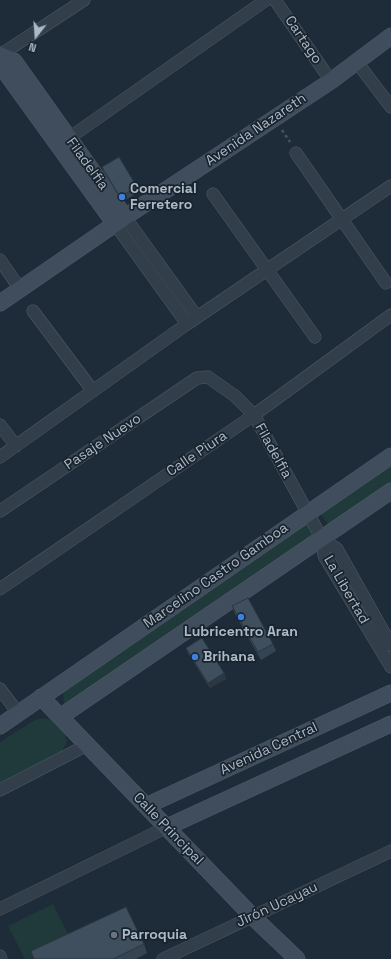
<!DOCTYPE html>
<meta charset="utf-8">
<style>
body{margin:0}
#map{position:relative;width:391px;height:959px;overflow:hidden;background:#1e2c39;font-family:"Space Grotesk",sans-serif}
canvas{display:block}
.north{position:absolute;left:16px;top:16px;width:40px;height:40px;-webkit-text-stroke:3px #18232d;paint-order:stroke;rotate:197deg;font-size:11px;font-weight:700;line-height:16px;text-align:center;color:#acb9c6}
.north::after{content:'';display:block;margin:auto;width:14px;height:18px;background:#acb9c6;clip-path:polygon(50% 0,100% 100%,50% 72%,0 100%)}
</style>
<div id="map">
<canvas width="391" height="959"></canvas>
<div class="north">N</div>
</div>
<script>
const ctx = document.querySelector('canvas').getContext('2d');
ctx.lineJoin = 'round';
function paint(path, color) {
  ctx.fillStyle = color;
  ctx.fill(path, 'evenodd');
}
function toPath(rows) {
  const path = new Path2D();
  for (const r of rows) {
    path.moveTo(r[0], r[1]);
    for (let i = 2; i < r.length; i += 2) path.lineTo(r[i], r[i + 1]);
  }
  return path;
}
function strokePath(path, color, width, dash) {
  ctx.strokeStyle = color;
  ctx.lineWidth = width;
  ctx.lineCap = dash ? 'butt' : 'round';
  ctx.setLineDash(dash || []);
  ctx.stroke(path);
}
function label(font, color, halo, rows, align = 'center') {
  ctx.font = font + ' "Space Grotesk",sans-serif';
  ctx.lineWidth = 3.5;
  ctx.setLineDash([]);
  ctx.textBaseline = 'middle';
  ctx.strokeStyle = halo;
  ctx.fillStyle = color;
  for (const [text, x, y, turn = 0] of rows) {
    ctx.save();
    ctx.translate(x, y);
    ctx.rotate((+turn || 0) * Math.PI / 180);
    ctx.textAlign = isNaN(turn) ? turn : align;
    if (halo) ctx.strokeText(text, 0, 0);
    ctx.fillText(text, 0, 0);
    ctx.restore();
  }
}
paint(toPath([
 [391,461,391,485,333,525,328,524,321,515,322,508],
 [308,522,314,533,313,537,69,704,64,704,63,692],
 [43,718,53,720,63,727,67,742,59,757,0,786,0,742,35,720],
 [53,904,71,940,31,959,25,959,8,926]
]), '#20393a');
const street = toPath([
 [275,0,331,81],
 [0,55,84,0],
 [356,61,391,107],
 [62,143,266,0],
 [296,153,386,283],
 [213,194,315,337],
 [125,217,197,317],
 [115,224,187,324],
 [0,260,20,289],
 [33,311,93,391],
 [0,425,16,446],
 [0,457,187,324,391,186],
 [0,511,197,378,208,377,235,396,254,415,322,539,324,556,391,667],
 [322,539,337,549,391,645],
 [0,589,254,415,391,315],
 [0,689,18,713],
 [0,790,87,745],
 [0,909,167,827],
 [0,956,1,959],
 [163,959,391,851]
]);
const secondary = toPath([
 [0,55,14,61,125,217],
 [0,56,3,69,115,224],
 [0,303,125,217,331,81,391,36],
 [41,697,253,917,297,959],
 [60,717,391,491],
 [0,726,391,456],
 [146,806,391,693],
 [167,827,391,724]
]);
strokePath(street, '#4f5c67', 13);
strokePath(secondary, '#4f5c67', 17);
strokePath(toPath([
 [282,130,290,142]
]), '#3e5657', 2.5, [3, 3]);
strokePath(street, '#323e49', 12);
strokePath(secondary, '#3f4d5d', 16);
paint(toPath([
 [102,167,137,187,139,192,122,202,104,173],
 [232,606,273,644,276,651,261,660,235,614],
 [186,648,224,673,226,679,210,688,188,653],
 [144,944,147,953,136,959,34,959]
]), '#364451');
paint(toPath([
 [224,673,226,679,210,688,208,683]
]), '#2c3742');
const building = toPath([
 [119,157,137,187,120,197,102,167,119,157],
 [248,598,273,644,258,652,232,606,248,598],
 [202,638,224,673,208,683,186,648,202,638],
 [126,907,144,944,113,959,34,959,31,951,126,907]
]);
paint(building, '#3f4f5e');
strokePath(building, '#2c3742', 1);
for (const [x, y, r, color] of [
 [122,197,4,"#3f7fe0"],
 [241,617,4,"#3f7fe0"],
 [195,657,4,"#3f7fe0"],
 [114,935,4,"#6b7280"]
]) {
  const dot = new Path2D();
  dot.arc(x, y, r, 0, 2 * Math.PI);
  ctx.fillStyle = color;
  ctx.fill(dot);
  strokePath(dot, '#18232d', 1.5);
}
label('14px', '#acb9c6', '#18232d', [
 ["Cartago",303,40,56],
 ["Avenida Nazareth",256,130,-34],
 ["Filadelfia",87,164,54],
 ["Pasaje Nuevo",103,442,-34],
 ["Filadelfia",273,451,61],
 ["Calle Piura",197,454,-34],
 ["Marcelino Castro Gamboa",216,576,-35],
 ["La Libertad",346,590,60],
 ["Avenida Central",269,749,-25],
 ["Calle Principal",168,829,46],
 ["Jirón Ucayau",277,905,-25]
]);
label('bold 14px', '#acb9c6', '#18232d', [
 ["Comercial",130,189],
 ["Ferretero",130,205],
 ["Lubricentro Aran",241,632,"center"],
 ["Brihana",203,657],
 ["Parroquia",122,935]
], 'left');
</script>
